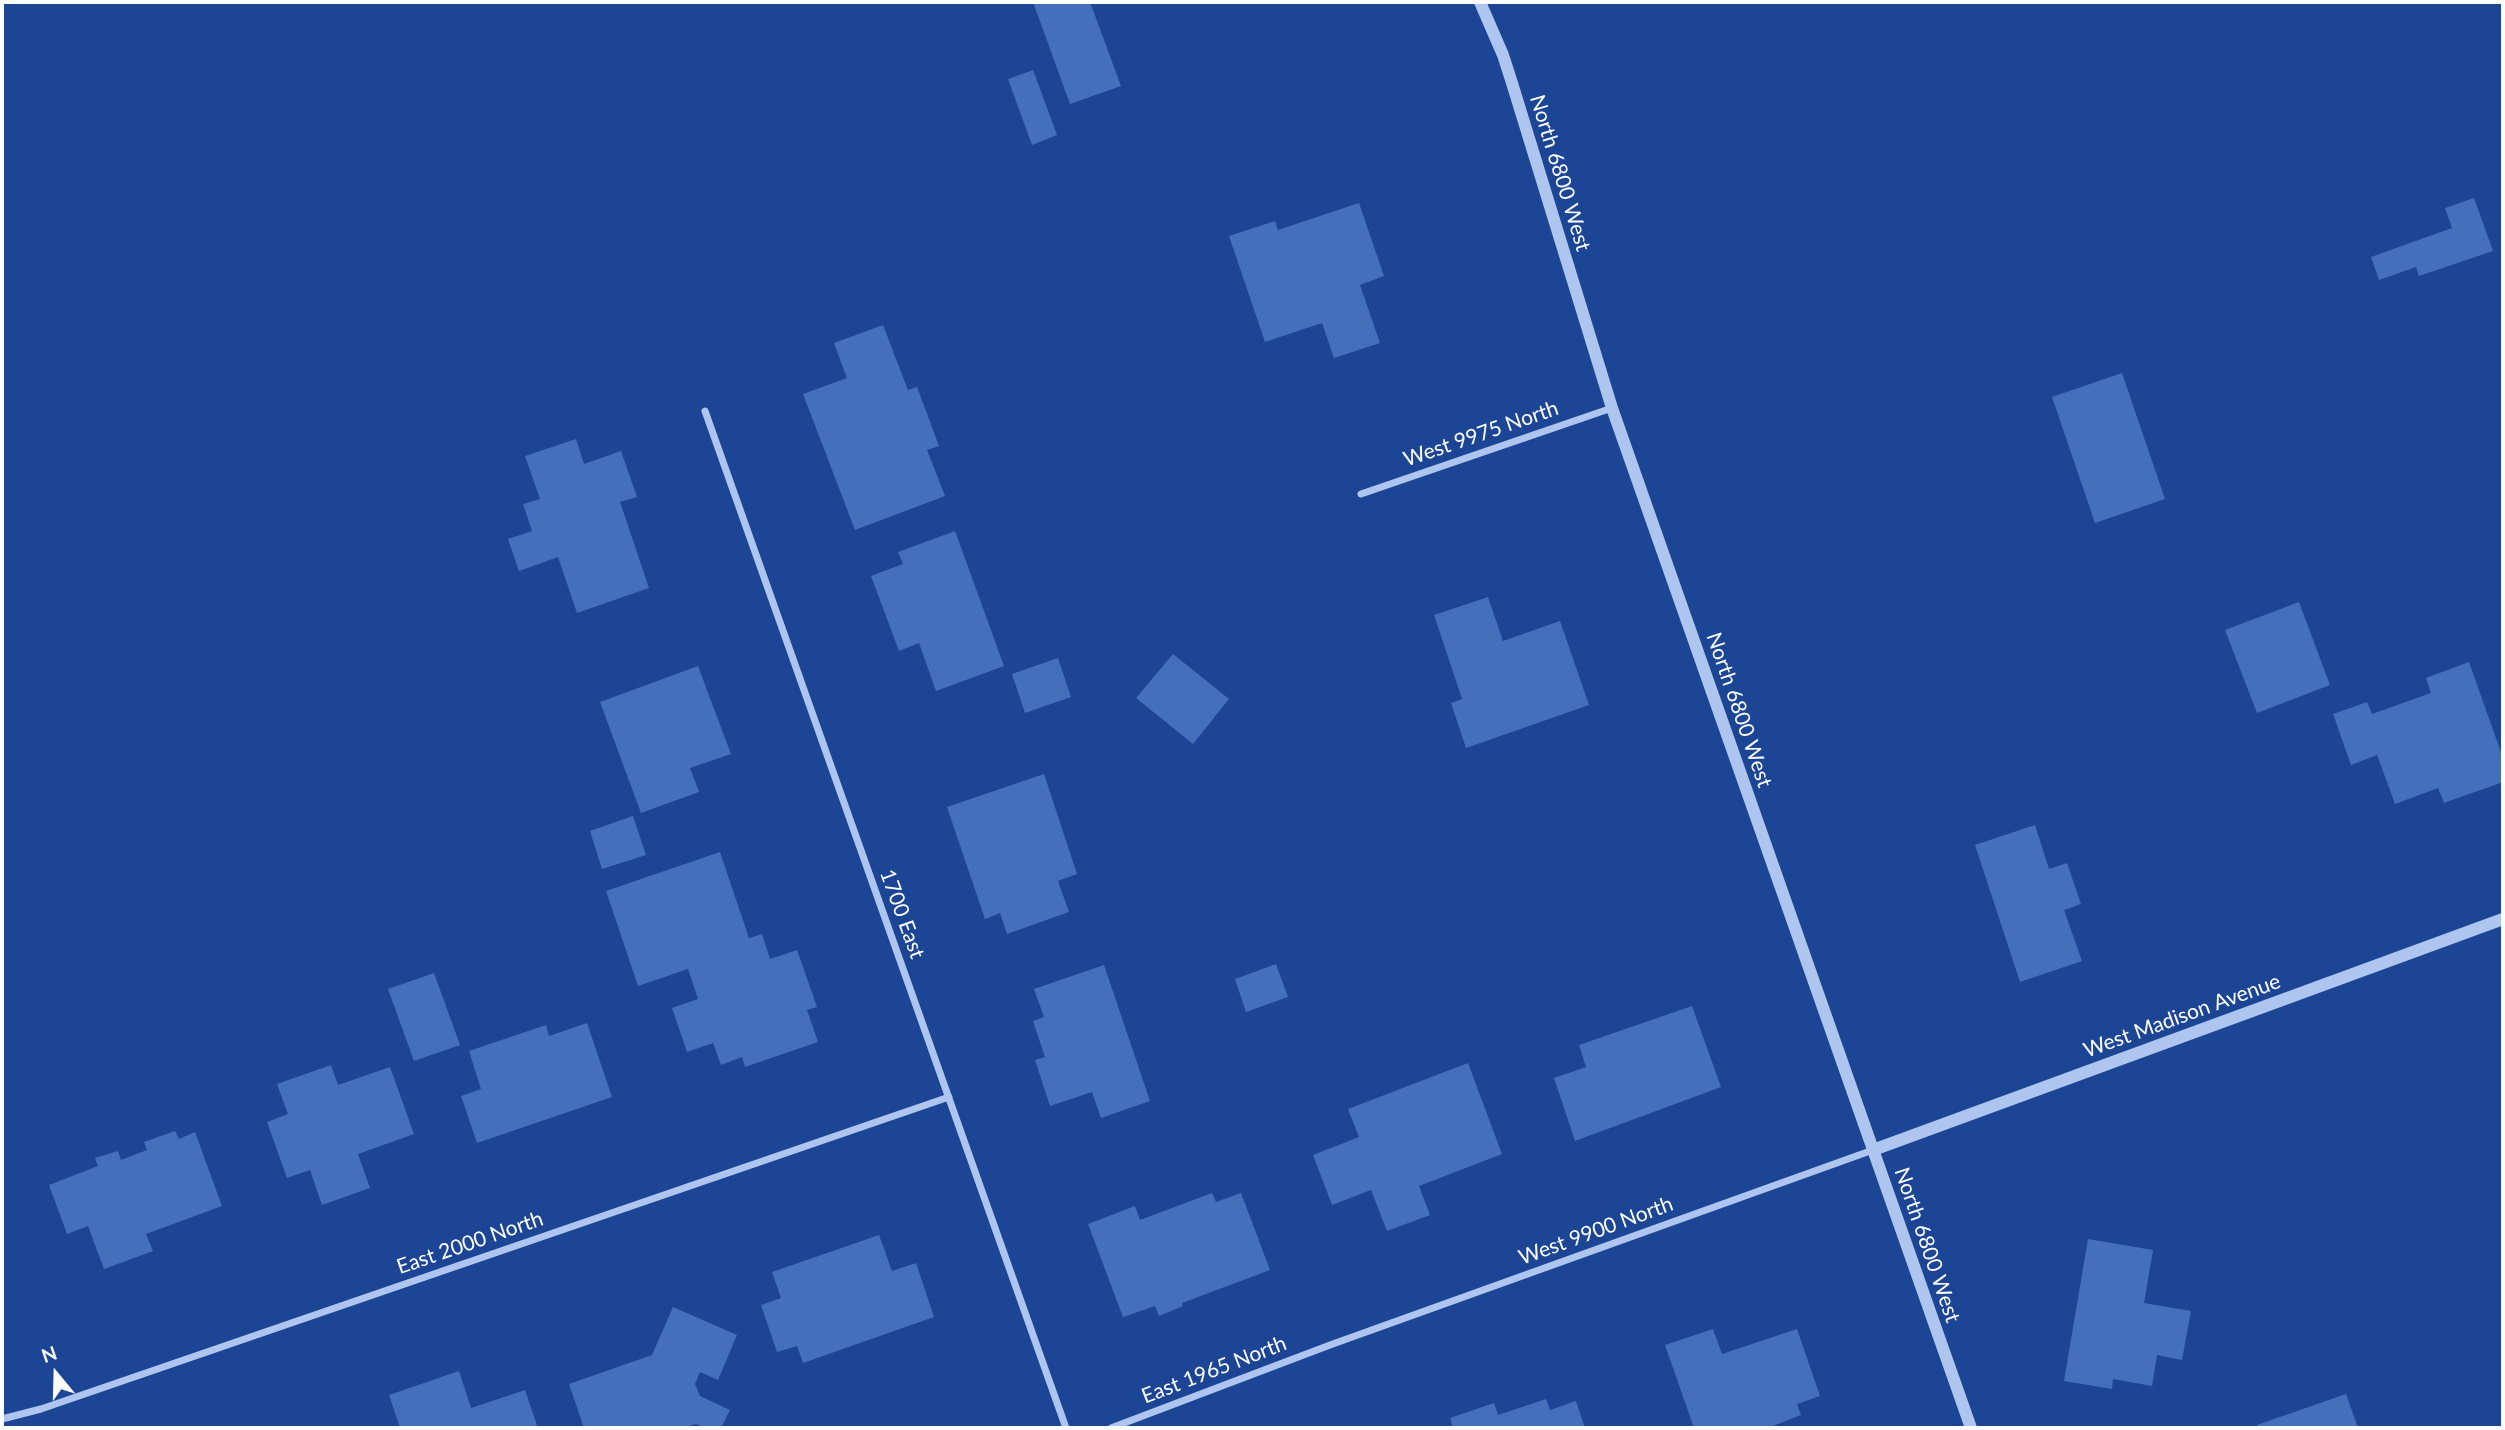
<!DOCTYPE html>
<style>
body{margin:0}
#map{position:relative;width:2505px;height:1430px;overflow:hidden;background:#1c4695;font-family:Lato,sans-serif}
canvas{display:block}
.frame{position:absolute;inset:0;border:4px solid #fff;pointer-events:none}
.north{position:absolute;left:21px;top:1339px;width:70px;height:70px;-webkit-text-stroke:5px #1c4695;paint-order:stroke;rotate:341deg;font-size:19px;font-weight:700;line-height:28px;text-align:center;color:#fff}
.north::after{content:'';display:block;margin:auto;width:24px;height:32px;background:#fff;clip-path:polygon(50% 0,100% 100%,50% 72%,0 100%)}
</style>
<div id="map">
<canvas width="2505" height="1430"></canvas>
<div class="frame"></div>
<div class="north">N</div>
</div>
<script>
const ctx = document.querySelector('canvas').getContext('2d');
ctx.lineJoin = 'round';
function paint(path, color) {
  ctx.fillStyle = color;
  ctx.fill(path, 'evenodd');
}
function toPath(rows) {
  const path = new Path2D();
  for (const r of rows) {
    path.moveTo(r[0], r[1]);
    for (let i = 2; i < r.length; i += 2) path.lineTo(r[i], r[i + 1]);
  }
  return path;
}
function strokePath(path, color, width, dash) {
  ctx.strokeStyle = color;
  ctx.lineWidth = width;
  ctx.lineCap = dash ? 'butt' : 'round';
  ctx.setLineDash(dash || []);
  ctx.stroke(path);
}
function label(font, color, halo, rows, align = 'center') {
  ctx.font = font + ' Lato,sans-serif';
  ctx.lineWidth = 7;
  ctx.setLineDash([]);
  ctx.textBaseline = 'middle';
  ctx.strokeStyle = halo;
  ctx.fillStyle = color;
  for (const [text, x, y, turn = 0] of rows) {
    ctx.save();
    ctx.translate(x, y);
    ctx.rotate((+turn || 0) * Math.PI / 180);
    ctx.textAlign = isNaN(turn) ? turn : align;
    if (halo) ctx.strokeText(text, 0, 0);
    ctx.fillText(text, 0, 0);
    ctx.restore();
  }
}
paint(toPath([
 [1033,2,1090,2,1121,86,1070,104],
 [1033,70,1057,135,1032,145,1008,79],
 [2474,198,2493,251,2419,276,2416,267,2379,280,2371,257,2452,228,2445,208],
 [1359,203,1384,276,1360,285,1380,343,1334,358,1322,323,1265,342,1229,236,1275,221,1278,230],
 [883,325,908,390,917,387,939,446,927,450,945,496,855,530,803,394,847,378,834,343],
 [2122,373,2165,499,2095,523,2052,397],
 [576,439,584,464,621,451,637,497,620,502,649,588,577,613,558,557,519,571,508,539,532,531,523,504,540,499,525,456],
 [955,531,1004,666,936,691,919,643,899,651,871,576,903,564,898,552],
 [1488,597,1503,641,1560,621,1589,705,1466,748,1451,703,1462,699,1434,615],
 [2299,602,2330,685,2257,713,2225,630],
 [1173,654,1229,699,1193,744,1136,698],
 [1058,658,1071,697,1025,713,1012,674],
 [2469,662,2503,758,2503,782,2444,803,2438,788,2395,804,2377,755,2351,765,2333,714,2367,702,2372,714,2431,693,2426,678],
 [698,666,731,754,690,768,699,792,641,813,600,702],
 [1044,774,1077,874,1058,881,1069,912,1007,934,1000,913,985,919,947,807],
 [633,816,646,855,602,869,590,831],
 [2035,825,2049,869,2067,863,2081,904,2064,910,2082,961,2020,982,1975,845],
 [720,852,749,938,762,934,770,959,797,950,817,1007,807,1010,818,1042,745,1067,742,1057,721,1065,713,1043,687,1052,672,1008,698,999,688,969,638,986,606,891],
 [1276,964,1288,997,1246,1012,1235,979],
 [1104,965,1150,1101,1101,1118,1092,1092,1050,1106,1035,1060,1045,1057,1033,1021,1044,1017,1034,989],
 [434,973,460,1045,414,1061,388,989],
 [1692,1006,1721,1087,1575,1141,1554,1078,1586,1067,1579,1045],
 [587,1023,612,1097,477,1143,461,1096,481,1089,469,1051,546,1025,549,1036],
 [1468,1063,1502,1154,1419,1186,1430,1215,1387,1231,1371,1190,1332,1205,1313,1155,1359,1137,1348,1109],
 [331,1065,338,1085,390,1067,414,1134,358,1154,370,1188,322,1205,310,1170,287,1178,267,1122,288,1114,277,1084],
 [175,1131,179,1139,195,1132,222,1206,146,1234,153,1251,104,1269,88,1226,67,1234,49,1185,98,1166,95,1158,118,1151,121,1160,147,1150,144,1142],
 [1212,1193,1216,1202,1241,1193,1270,1270,1182,1303,1183,1306,1159,1316,1155,1306,1123,1317,1088,1224,1135,1206,1140,1220],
 [879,1235,892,1271,916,1263,934,1317,803,1363,797,1346,777,1352,761,1305,781,1298,772,1272],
 [2088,1239,2153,1250,2144,1303,2191,1311,2182,1360,2157,1355,2152,1386,2113,1379,2112,1389,2064,1381],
 [673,1307,737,1335,718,1380,700,1372,695,1384,700,1396,730,1410,721,1428,706,1428,696,1424,683,1428,584,1428,569,1384,652,1355],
 [1713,1329,1722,1354,1797,1329,1820,1396,1797,1404,1801,1415,1768,1428,1694,1428,1665,1345],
 [459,1371,471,1408,525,1390,538,1428,400,1428,389,1395],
 [2346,1394,2358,1428,2258,1428,2257,1425],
 [1546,1399,1550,1410,1576,1401,1585,1428,1453,1428,1450,1418,1494,1403,1498,1415]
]), '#446fbb');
strokePath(toPath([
 [705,411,1066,1428],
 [1361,494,1612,408],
 [2,1419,41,1409,949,1097],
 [1111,1428,1330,1345,1873,1150]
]), '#aec6ef', 7);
strokePath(toPath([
 [1480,2,1503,55,1512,83,1612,408,1971,1428],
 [1873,1150,2503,919]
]), '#aec6ef', 12);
label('21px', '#fff', '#1c4695', [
 ["North 6800 West",1560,173,73],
 ["West 9975 North",1481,434,-19],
 ["North 6800 West",1739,710,71],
 ["1700 East",902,914,70],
 ["West Madison Avenue",2182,1016,-20],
 ["West 9900 North",1596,1231,-20],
 ["East 2000 North",470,1243,-19],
 ["North 6800 West",1927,1245,71],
 ["East 1965 North",1214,1370,-21]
]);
</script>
